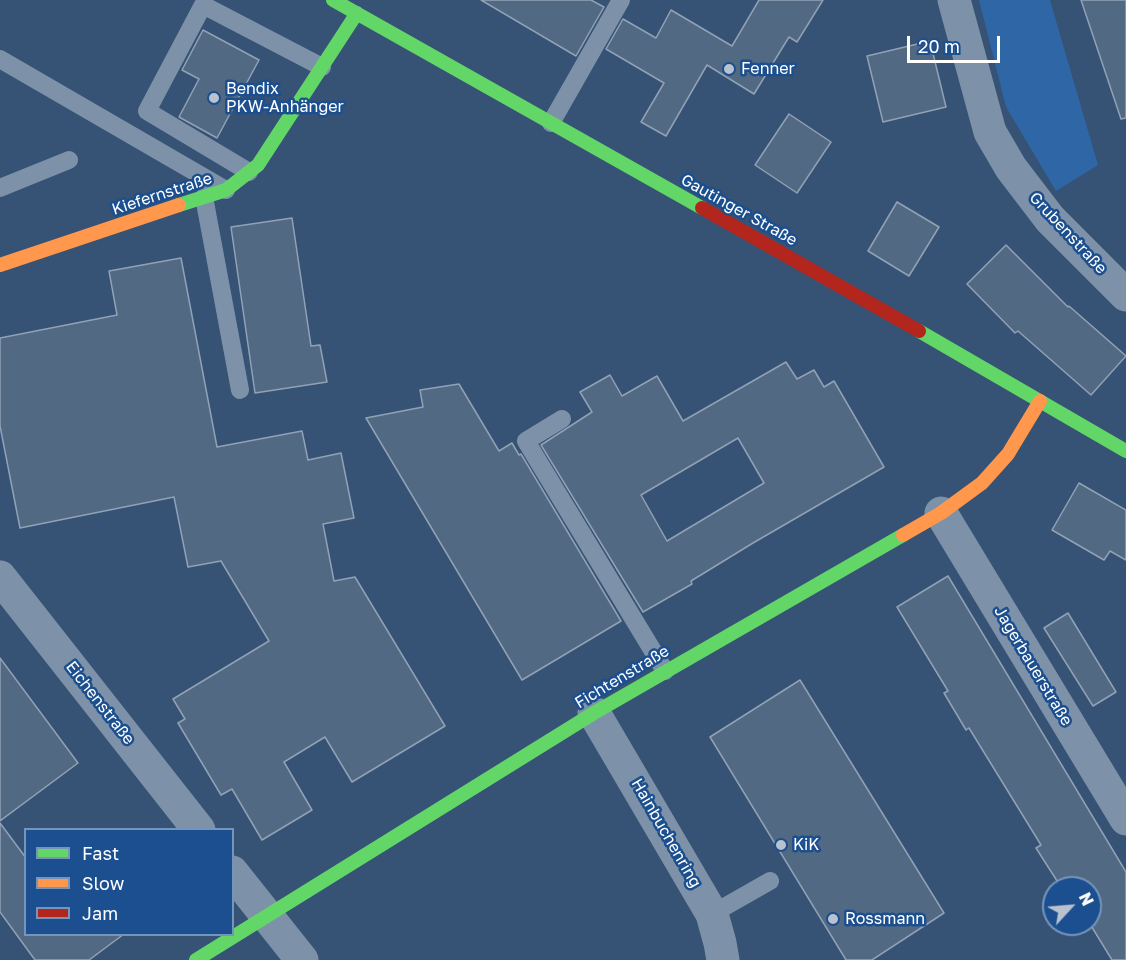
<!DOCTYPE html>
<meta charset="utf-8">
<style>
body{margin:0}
#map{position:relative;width:1126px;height:960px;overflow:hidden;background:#365274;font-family:"Golos Text",sans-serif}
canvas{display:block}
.legend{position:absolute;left:24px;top:828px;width:210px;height:108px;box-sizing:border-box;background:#1b4f8f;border:2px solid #7695bc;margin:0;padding:8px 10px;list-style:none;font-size:18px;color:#fff}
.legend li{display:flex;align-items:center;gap:12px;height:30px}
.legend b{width:30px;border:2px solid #7695bc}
.north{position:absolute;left:1042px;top:876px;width:60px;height:60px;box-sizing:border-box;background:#1b4f8f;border:2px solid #7695bc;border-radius:50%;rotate:64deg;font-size:16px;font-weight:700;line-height:24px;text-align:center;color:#fff}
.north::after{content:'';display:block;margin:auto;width:21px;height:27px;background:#b9c2ce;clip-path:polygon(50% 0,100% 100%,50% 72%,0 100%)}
.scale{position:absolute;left:907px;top:36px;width:93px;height:27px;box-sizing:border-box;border:3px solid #fff;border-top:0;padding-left:8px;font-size:18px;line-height:21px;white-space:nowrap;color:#fff;-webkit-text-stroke:4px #1b4f8f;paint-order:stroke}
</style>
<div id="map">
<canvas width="1126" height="960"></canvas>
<ul class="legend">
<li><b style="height:8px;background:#63d668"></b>Fast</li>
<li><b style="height:8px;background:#ff974d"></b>Slow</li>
<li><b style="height:8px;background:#b3261e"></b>Jam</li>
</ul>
<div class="north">N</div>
<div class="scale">20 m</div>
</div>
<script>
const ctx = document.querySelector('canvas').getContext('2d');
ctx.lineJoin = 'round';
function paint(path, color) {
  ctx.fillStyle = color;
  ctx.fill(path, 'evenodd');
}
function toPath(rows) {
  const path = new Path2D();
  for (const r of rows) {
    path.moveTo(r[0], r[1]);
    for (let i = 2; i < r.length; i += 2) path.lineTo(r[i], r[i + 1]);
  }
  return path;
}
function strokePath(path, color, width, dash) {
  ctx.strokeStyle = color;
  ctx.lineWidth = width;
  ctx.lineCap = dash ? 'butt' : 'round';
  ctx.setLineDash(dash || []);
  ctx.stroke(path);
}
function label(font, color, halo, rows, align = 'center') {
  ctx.font = font + ' "Golos Text",sans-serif';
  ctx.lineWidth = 5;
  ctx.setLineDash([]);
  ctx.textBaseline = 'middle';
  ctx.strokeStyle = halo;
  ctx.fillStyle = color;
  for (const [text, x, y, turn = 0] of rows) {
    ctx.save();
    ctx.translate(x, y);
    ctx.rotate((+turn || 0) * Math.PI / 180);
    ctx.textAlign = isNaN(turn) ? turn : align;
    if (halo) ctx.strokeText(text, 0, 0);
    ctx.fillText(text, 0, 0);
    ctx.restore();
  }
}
paint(toPath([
 [979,0,1050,0,1098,165,1056,191,1006,107]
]), '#2f66a5');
const building = toPath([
 [481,0,591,0,604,7,576,56,481,0],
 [759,0,823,0,797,42,789,37,754,94,707,65,666,136,641,122,664,83,606,49,623,19,656,38,671,10,732,46,759,0],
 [1081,0,1126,0,1126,118,1121,119,1081,0],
 [203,30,259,60,217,138,179,117,199,79,182,70,203,30],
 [930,41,946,107,883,122,867,56,930,41],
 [789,114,831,142,797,193,755,165,789,114],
 [897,202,939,227,909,276,868,251,897,202],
 [292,218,311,346,320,345,327,382,255,393,231,227,292,218],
 [1006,245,1068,307,1069,306,1126,356,1091,395,1018,331,1015,333,967,284,1006,245],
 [181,258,217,447,302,431,308,460,341,453,354,518,323,524,334,581,355,577,445,726,352,782,325,737,284,762,312,810,262,840,232,789,221,795,178,723,185,719,173,699,269,641,221,561,188,567,174,497,20,528,0,426,0,338,117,315,109,271,181,258],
 [786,362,797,379,814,370,824,387,834,381,884,467,753,543,691,581,692,584,643,612,541,445,592,412,580,392,610,375,622,396,657,376,683,421,786,362],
 [738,438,764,483,667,541,641,495,738,438],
 [459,384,499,451,512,443,519,455,521,454,621,621,522,680,366,418,423,407,420,390,459,384],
 [1079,483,1126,510,1126,560,1110,551,1104,560,1052,530,1079,483],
 [948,576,1126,872,1126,960,1112,960,1090,924,1090,888,1068,888,1064,881,1059,884,1036,848,1041,845,969,728,966,730,944,693,948,691,897,607,948,576],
 [1068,613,1116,692,1093,706,1044,628,1068,613],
 [0,658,78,763,0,821,0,658],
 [800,680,944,913,872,960,846,960,710,737,800,680],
 [0,823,26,858,26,934,124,934,89,960,35,960,0,912,0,823]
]);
paint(building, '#526984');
strokePath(building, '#92a2b6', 1.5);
strokePath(toPath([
 [0,59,226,190],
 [551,123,621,0],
 [249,172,147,111,203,5,322,67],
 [0,188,69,160],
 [204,197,240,390],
 [562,419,526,441,665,671],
 [712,914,770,881]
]), '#7d92a8', 18);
strokePath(toPath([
 [954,0,990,132,1011,168,1050,219,1126,295],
 [941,513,1126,819],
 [0,577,199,830],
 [594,713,712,914,720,943,723,960],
 [232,872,302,960]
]), '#7d92a8', 33);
strokePath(toPath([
 [333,0,702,208],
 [179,205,226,190,258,165,357,13],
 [919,331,1126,451],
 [196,960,594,713,903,535]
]), '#63d668', 14);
strokePath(toPath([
 [0,265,179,205],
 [903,535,941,513,982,483,1008,454,1040,401]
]), '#ff974d', 14);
strokePath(toPath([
 [702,208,919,331]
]), '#b3261e', 14);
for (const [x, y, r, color] of [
 [729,69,6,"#b9c2ce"],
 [214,98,6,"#b9c2ce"],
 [781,845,6,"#b9c2ce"],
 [833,919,6,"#b9c2ce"]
]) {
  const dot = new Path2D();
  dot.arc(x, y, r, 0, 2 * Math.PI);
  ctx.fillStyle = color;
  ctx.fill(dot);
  strokePath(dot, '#1b4f8f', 2);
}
label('16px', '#fff', '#1b4f8f', [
 ["Fenner",741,69],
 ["Bendix",226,89],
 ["PKW-Anhänger",226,107],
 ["KiK",793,845],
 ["Rossmann",845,919]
], 'left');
label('16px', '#fff', '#1b4f8f', [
 ["Kiefernstraße",162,194,-18],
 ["Gautinger Straße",739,210,29],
 ["Grubenstraße",1068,233,47],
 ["Jagerbauerstraße",1033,666,59],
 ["Fichtenstraße",622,677,-31],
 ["Eichenstraße",100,703,52],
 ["Hainbuchenring",666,833,60]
]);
</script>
